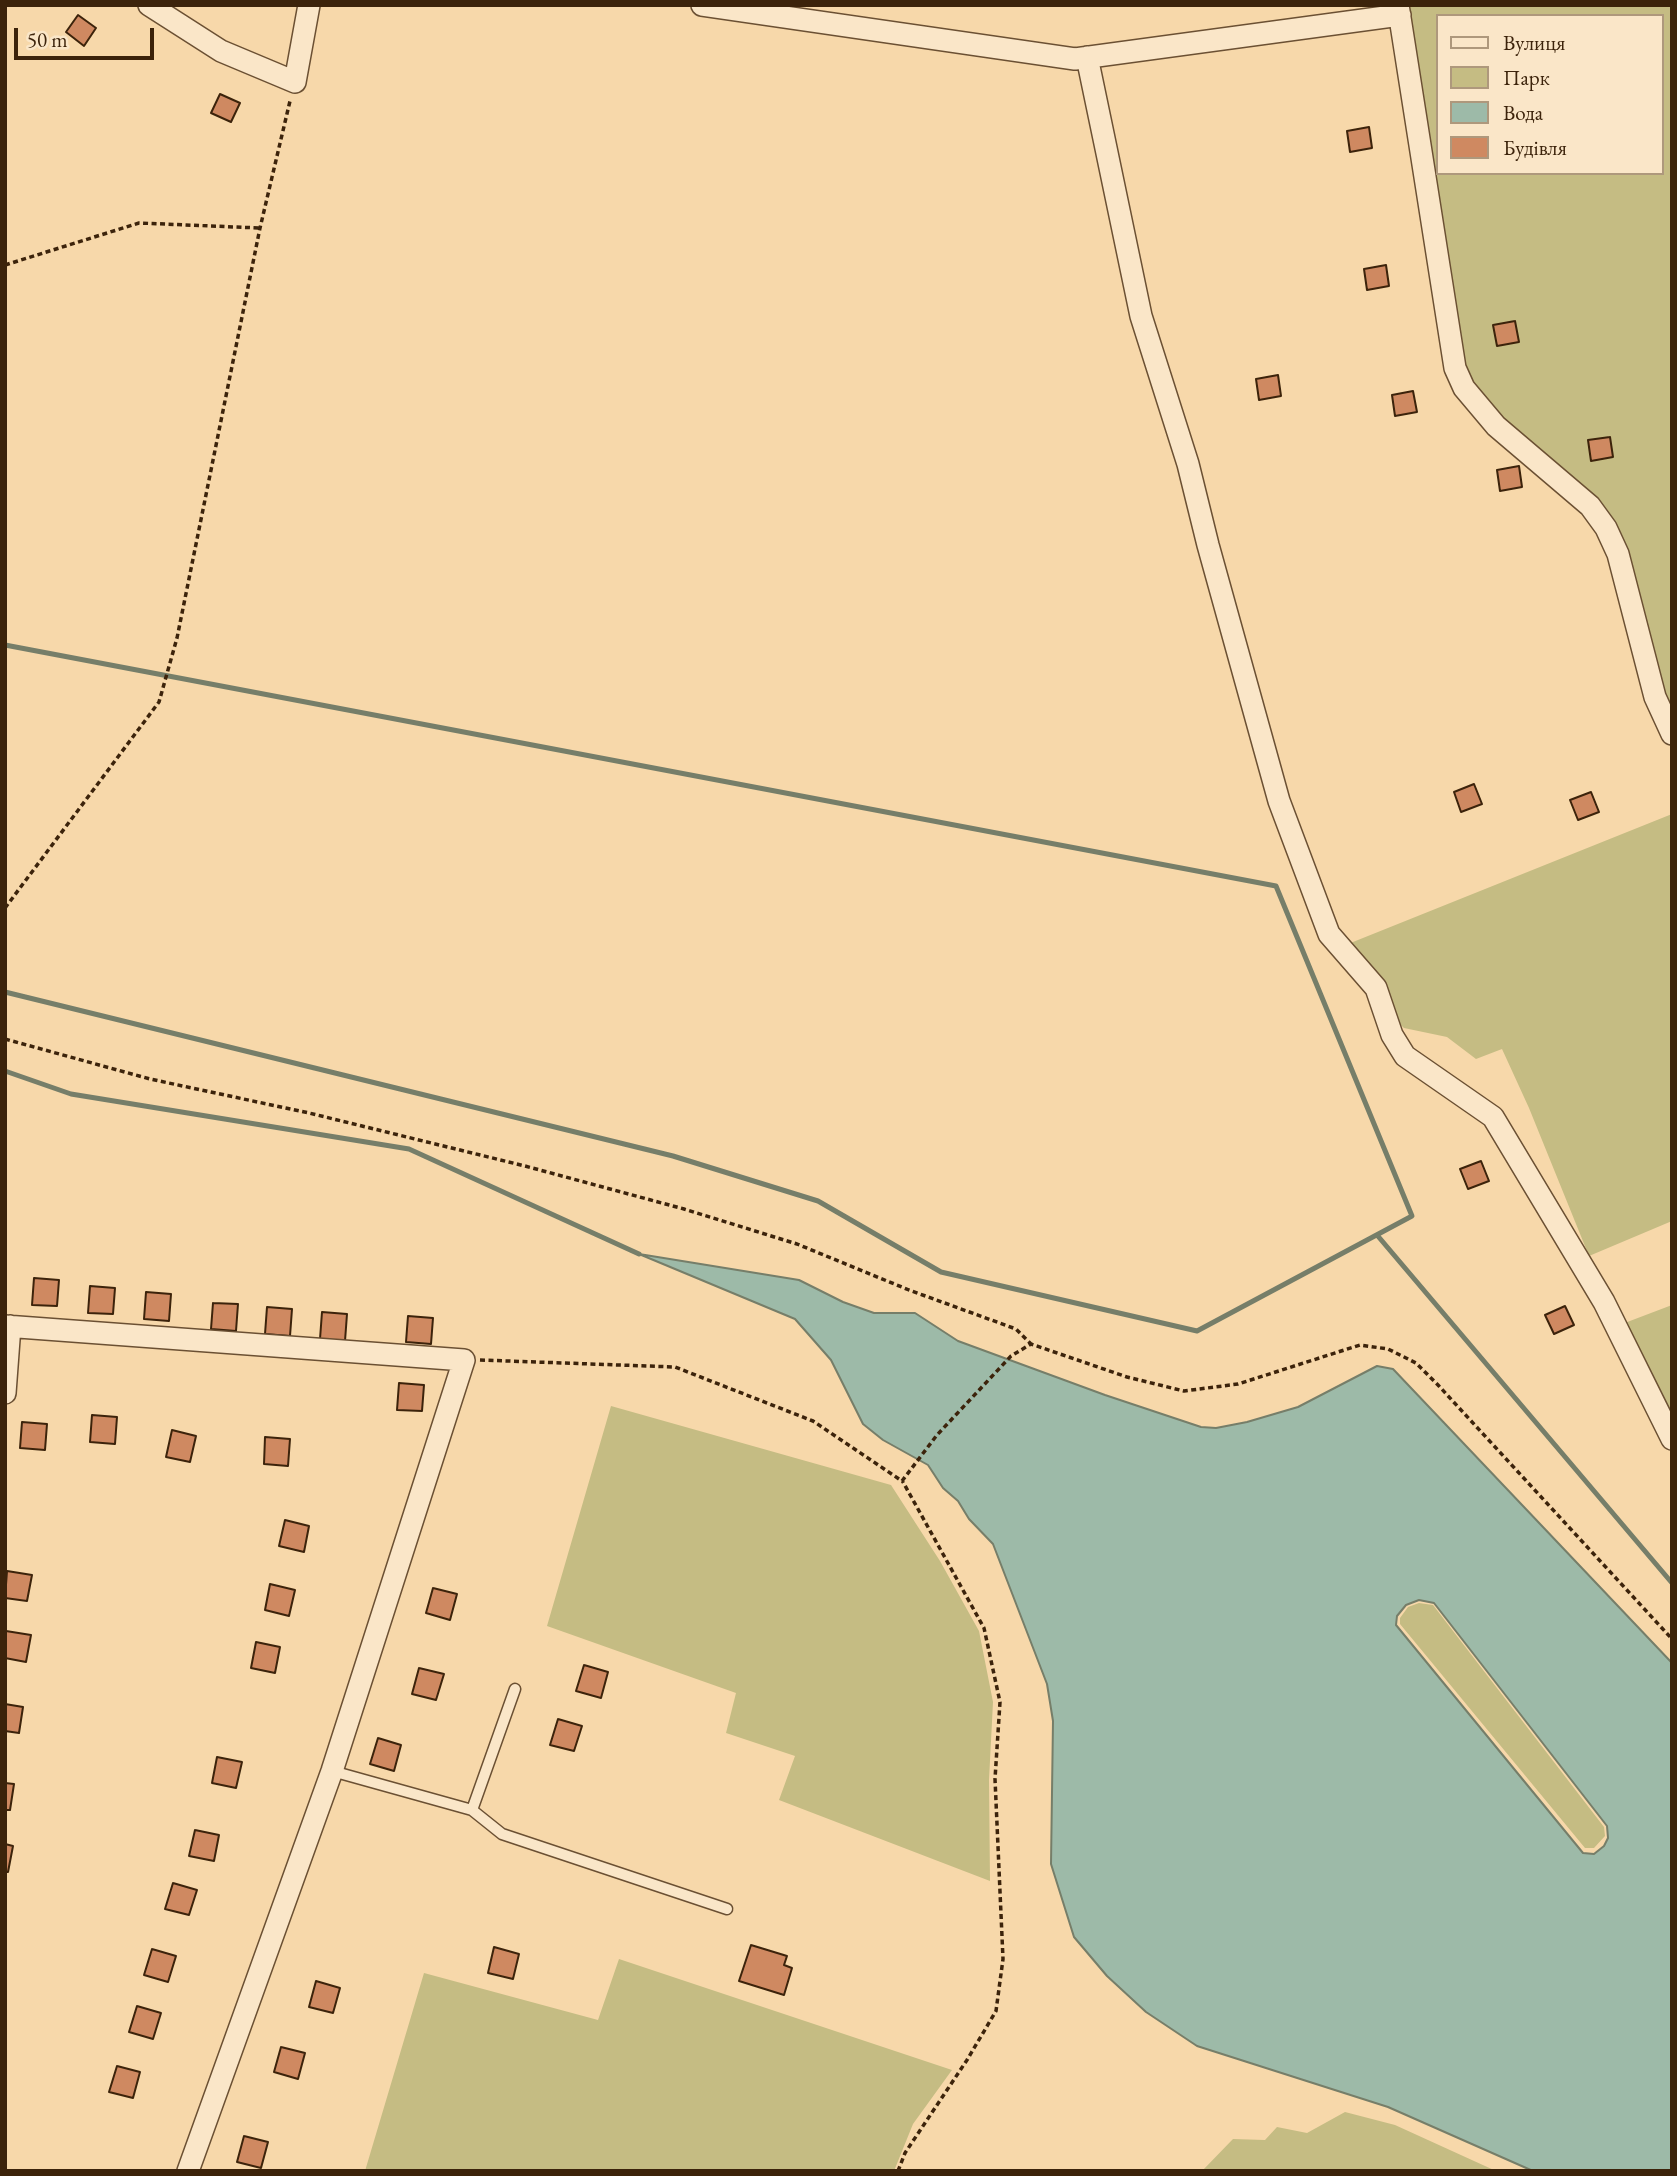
<!DOCTYPE html>
<meta charset="utf-8">
<style>
body{margin:0}
#map{position:relative;width:1677px;height:2176px;overflow:hidden;background:#f7d8aa;font-family:"EB Garamond",serif}
canvas{display:block}
.frame{position:absolute;inset:0;border:7px solid #3c230b;pointer-events:none}
.legend{position:absolute;left:1436px;top:14px;width:228px;height:161px;box-sizing:border-box;background:#fae6c8;border:2px solid #ae987c;margin:0;padding:9px 12px;list-style:none;font-size:21px;color:#3c230b}
.legend li{display:flex;align-items:center;gap:14px;height:35px}
.legend b{width:35px;border:2px solid #ae987c}
.scale{position:absolute;left:14px;top:28px;width:140px;height:32px;box-sizing:border-box;border:4px solid #3c230b;border-top:0;padding-left:9px;font-size:21px;line-height:24px;white-space:nowrap;color:#3c230b;-webkit-text-stroke:5px #fae6c8;paint-order:stroke}
</style>
<div id="map">
<canvas width="1677" height="2176"></canvas>
<div class="frame"></div>
<ul class="legend">
<li><b style="height:9px;background:#fae6c8"></b>Вулиця</li>
<li><b style="height:19px;background:#c5bc83"></b>Парк</li>
<li><b style="height:19px;background:#9dbaa8"></b>Вода</li>
<li><b style="height:19px;background:#cf8961"></b>Будівля</li>
</ul>
<div class="scale">50 m</div>
</div>
<script>
const ctx = document.querySelector('canvas').getContext('2d');
ctx.lineJoin = 'round';
function paint(path, color) {
  ctx.fillStyle = color;
  ctx.fill(path, 'evenodd');
}
function toPath(rows) {
  const path = new Path2D();
  for (const r of rows) {
    path.moveTo(r[0], r[1]);
    for (let i = 2; i < r.length; i += 2) path.lineTo(r[i], r[i + 1]);
  }
  return path;
}
function strokePath(path, color, width, dash) {
  ctx.strokeStyle = color;
  ctx.lineWidth = width;
  ctx.lineCap = dash ? 'butt' : 'round';
  ctx.setLineDash(dash || []);
  ctx.stroke(path);
}
paint(toPath([
 [1398,5,1672,5,1672,734,1606,528,1464,388],
 [1437,16,1661,16,1661,173,1437,173],
 [1672,814,1672,1221,1589,1256,1529,1108,1502,1049,1476,1059,1447,1037,1404,1028,1373,999,1348,944],
 [1672,1305,1672,1421,1622,1324],
 [611,1406,891,1485,940,1561,979,1631,993,1702,989,1780,990,1881,779,1800,795,1756,726,1733,736,1693,547,1626],
 [1419,1603,1433,1605,1604,1827,1605,1836,1594,1848,1585,1848,1400,1624,1400,1618,1408,1607],
 [619,1959,952,2070,913,2124,894,2171,365,2171,424,1973,598,2020],
 [1345,2112,1395,2125,1496,2171,1202,2171,1233,2139,1265,2140,1277,2127,1307,2133]
]), '#c5bc83');
const water = toPath([
 [639,1254,799,1280,843,1302,874,1313,915,1313,958,1341,1105,1395,1201,1427,1216,1428,1247,1422,1298,1407,1377,1366,1393,1369,1672,1663,1672,2171,1533,2171,1388,2107,1197,2046,1146,2012,1107,1976,1074,1937,1051,1864,1053,1721,1047,1684,993,1544,969,1519,958,1501,943,1488,928,1465,883,1440,863,1424,831,1360,795,1319,639,1254],
 [1419,1600,1434,1603,1607,1826,1608,1838,1604,1846,1594,1854,1583,1853,1396,1625,1397,1616,1406,1605,1419,1600]
]);
paint(water, '#9dbaa8');
strokePath(water, '#767e69', 2);
strokePath(toPath([
 [5,645,1276,886,1412,1216,1197,1331,941,1272,818,1201,673,1156,5,992],
 [5,1071,71,1094,409,1149,639,1254],
 [1377,1235,1672,1583]
]), '#767e69', 5);
const building = toPath([
 [78,15,96,28,84,46,66,32,78,15],
 [220,94,240,103,231,122,211,113,220,94],
 [1369,127,1372,148,1350,152,1347,131,1369,127],
 [1386,265,1389,286,1367,290,1364,269,1386,265],
 [1515,321,1519,342,1497,346,1493,325,1515,321],
 [1278,375,1281,396,1259,400,1256,379,1278,375],
 [1413,391,1417,412,1395,416,1392,395,1413,391],
 [1610,437,1613,457,1591,461,1588,440,1610,437],
 [1519,466,1522,487,1500,491,1497,470,1519,466],
 [1474,784,1482,804,1461,812,1454,792,1474,784],
 [1591,792,1599,812,1578,820,1570,800,1591,792],
 [1481,1161,1489,1181,1468,1189,1460,1169,1481,1161],
 [34,1278,59,1280,57,1306,32,1305,34,1278],
 [90,1286,115,1288,113,1314,88,1313,90,1286],
 [146,1292,171,1294,169,1321,144,1319,146,1292],
 [213,1303,238,1304,236,1331,211,1329,213,1303],
 [1565,1306,1574,1325,1554,1334,1545,1315,1565,1306],
 [267,1307,292,1309,290,1336,265,1334,267,1307],
 [322,1312,347,1314,345,1341,320,1339,322,1312],
 [408,1316,433,1318,431,1344,406,1342,408,1316],
 [399,1383,424,1385,422,1411,397,1410,399,1383],
 [92,1415,117,1417,115,1444,90,1442,92,1415],
 [22,1422,47,1424,45,1450,20,1448,22,1422],
 [172,1430,196,1436,190,1462,166,1457,172,1430],
 [265,1437,290,1439,288,1466,264,1464,265,1437],
 [285,1520,309,1526,304,1552,279,1546,285,1520],
 [7,1571,32,1575,27,1601,5,1598,7,1571],
 [270,1584,295,1590,289,1616,265,1610,270,1584],
 [433,1588,457,1594,450,1620,426,1613,433,1588],
 [6,1631,31,1635,26,1662,5,1658,6,1631],
 [256,1642,280,1647,275,1673,251,1668,256,1642],
 [584,1665,608,1672,601,1698,576,1691,584,1665],
 [419,1668,444,1674,436,1700,412,1694,419,1668],
 [5,1704,23,1707,19,1733,5,1731,5,1704],
 [558,1719,582,1726,574,1751,550,1745,558,1719],
 [378,1738,401,1745,394,1771,370,1764,378,1738],
 [217,1757,242,1762,236,1788,212,1783,217,1757],
 [5,1783,14,1784,10,1810,5,1810,5,1783],
 [195,1830,219,1835,214,1861,189,1856,195,1830],
 [5,1844,13,1846,8,1872,5,1872,5,1844],
 [173,1883,197,1890,189,1915,165,1909,173,1883],
 [751,1945,787,1956,784,1965,792,1968,784,1995,739,1981,751,1945],
 [494,1947,519,1954,513,1979,488,1973,494,1947],
 [152,1949,176,1956,168,1982,144,1975,152,1949],
 [316,1981,340,1988,333,2013,309,2007,316,1981],
 [137,2006,161,2013,153,2039,129,2032,137,2006],
 [281,2047,305,2053,298,2079,274,2072,281,2047],
 [117,2066,140,2072,133,2098,109,2092,117,2066],
 [244,2136,268,2142,261,2168,237,2162,244,2136]
]);
paint(building, '#cf8961');
strokePath(building, '#3c230b', 2);
const lane = toPath([
 [332,1771,472,1810,502,1834,727,1909],
 [472,1810,515,1689]
]);
const street = toPath([
 [149,5,221,51,295,82,309,5],
 [702,5,1075,59,1400,15],
 [1398,5,1455,368,1464,388,1496,426,1590,506,1606,528,1618,554,1655,697,1672,734],
 [1087,57,1141,316,1188,464,1208,545,1279,801,1329,934,1376,988,1392,1035,1405,1056,1493,1117,1604,1302,1672,1439],
 [5,1326,464,1360,332,1771,188,2171],
 [5,1393,10,1326]
]);
strokePath(lane, '#6b5033', 13);
strokePath(street, '#6b5033', 24);
strokePath(toPath([
 [5,265,139,223,260,228],
 [5,908,159,702,177,638,260,228,290,101],
 [5,1039,150,1079,309,1113,525,1166,684,1209,797,1244,909,1290,1016,1329,1031,1344],
 [480,1360,675,1367,813,1421,902,1481,937,1435,1011,1356,1031,1344,1127,1377,1184,1391,1238,1384,1360,1345,1388,1349,1416,1363,1438,1385,1672,1639],
 [898,2171,905,2153,967,2060,996,2011,1003,1959,995,1779,1000,1702,984,1628,903,1482]
]), '#3c230b', 3.5, [5, 3.5]);
strokePath(lane, '#fae6c8', 10);
strokePath(street, '#fae6c8', 21);
</script>
